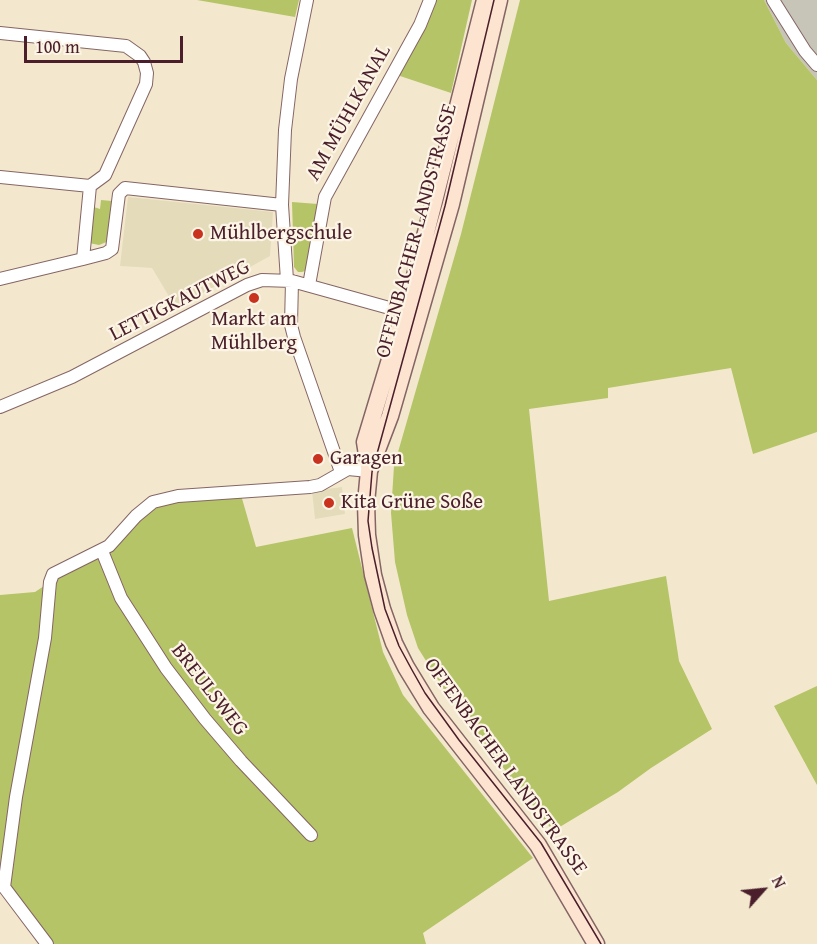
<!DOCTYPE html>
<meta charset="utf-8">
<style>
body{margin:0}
#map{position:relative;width:817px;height:944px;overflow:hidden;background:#f3e8ce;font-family:"Gentium Book Plus",serif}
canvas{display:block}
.north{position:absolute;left:733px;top:860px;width:60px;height:60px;-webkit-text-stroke:4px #fcf5e5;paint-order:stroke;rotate:63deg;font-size:16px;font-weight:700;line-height:24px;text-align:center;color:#4a1f2b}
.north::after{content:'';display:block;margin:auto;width:21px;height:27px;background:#4a1f2b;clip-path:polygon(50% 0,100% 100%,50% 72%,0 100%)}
.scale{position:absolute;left:24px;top:36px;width:159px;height:27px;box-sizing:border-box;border:3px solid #4a1f2b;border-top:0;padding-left:8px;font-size:18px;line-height:21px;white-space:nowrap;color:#4a1f2b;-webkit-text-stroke:4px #fcf5e5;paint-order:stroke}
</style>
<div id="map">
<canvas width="817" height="944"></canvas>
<div class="north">N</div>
<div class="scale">100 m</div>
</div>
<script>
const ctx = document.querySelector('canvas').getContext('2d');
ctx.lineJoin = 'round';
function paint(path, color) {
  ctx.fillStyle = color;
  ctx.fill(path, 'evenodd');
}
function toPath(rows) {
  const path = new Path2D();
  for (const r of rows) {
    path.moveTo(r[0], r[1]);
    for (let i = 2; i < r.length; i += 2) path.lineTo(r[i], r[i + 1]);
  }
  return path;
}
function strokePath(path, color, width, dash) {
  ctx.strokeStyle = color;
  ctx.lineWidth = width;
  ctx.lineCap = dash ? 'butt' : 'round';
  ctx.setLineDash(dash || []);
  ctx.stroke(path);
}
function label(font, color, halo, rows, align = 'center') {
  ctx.font = font + ' "Gentium Book Plus",serif';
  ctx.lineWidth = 4.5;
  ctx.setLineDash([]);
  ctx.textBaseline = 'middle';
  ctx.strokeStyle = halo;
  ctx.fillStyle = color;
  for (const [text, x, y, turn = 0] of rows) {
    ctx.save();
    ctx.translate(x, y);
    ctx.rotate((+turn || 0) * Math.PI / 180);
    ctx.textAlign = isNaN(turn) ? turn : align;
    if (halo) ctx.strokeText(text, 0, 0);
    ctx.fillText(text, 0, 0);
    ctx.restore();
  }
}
paint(toPath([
 [128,197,273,212,270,256,176,308,152,268,120,266],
 [342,487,345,514,315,519,312,491]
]), '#e4dbba');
paint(toPath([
 [764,0,817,0,817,80,786,43]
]), '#c6c5b8');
paint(toPath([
 [197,0,299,0,295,17],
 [430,0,472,0,451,93,394,74],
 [520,0,764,0,786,43,817,80,817,432,753,454,731,368,608,388,608,398,529,409,549,601,666,576,679,661,712,729,651,768,618,792,553,831,453,704,418,648,407,615,395,562,391,513,394,466,461,234],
 [101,200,112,201,109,241,99,245,89,243,94,207,100,209],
 [292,202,318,204,307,267,305,271,302,272,298,272,294,267],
 [241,495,256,547,352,528,383,652,403,695,533,858,423,933,426,944,51,944,7,883,56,578,150,509,162,504],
 [44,586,47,587,0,880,0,595,35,592],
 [817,686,817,785,774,706]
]), '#b5c466');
const minor = toPath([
 [773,0,805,51,817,65],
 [0,33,126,46,140,56,144,62,147,73,146,84,105,175,90,186],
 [0,177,90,186],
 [83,259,106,253,112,249,119,194,125,188,282,205],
 [0,279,83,259,90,186],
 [287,280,282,205,285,130,291,79,307,0],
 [292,281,291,325,294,337,341,472],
 [309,285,325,197,420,25,430,0],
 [0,407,72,377,247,285,262,280,292,281,411,314],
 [102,551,121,598,166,668,205,719,241,761,311,835],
 [4,887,16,797,45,638,50,582,53,574,109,546,136,516,153,502,178,496,310,487,320,485,348,469,369,471],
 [4,887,47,944]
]);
const secondary = toPath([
 [499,0,451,204,390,416,369,471,366,503,367,535,373,575,382,609,394,643,406,667,431,708,538,845,596,944],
 [369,467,365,442,414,280,485,0]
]);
strokePath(minor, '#856564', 14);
strokePath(secondary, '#856564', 19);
strokePath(minor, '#fff', 12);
strokePath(secondary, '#fde4d1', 16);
strokePath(toPath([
 [494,0,445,206,372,472,368,521,372,548,385,609,399,646,412,670,425,693,459,740,541,843,601,944]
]), '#4a1f2b', 1.5);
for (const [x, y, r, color] of [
 [198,234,6,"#c8321e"],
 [254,298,6,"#c8321e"],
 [318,459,6,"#c8321e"],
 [329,503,6,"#c8321e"]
]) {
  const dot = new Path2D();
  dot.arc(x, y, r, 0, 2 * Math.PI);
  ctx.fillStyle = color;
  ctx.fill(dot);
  strokePath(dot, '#fcf5e5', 2);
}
label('21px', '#4a1f2b', '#fcf5e5', [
 ["AM MÜHLKANAL",349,113,-61],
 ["OFFENBACHER LANDSTRASSE",417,231,-75],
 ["LETTIGKAUTWEG",180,301,-27],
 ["BREULSWEG",209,690,52],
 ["OFFENBACHER LANDSTRASSE",505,767,54]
]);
label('21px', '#4a1f2b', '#fcf5e5', [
 ["Mühlbergschule",210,234],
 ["Markt am",254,320,"center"],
 ["Mühlberg",254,344,"center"],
 ["Garagen",330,459],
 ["Kita Grüne Soße",341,503]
], 'left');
</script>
